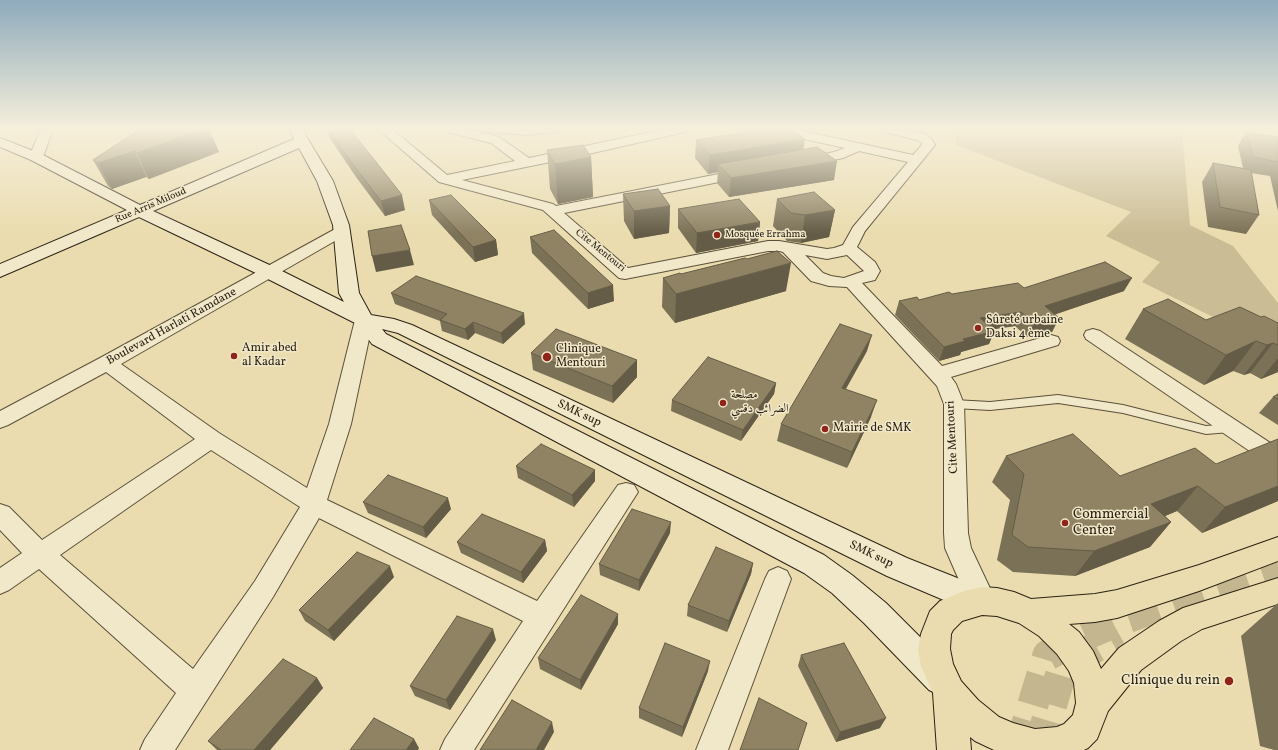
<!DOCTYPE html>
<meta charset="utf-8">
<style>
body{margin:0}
canvas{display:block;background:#eadcae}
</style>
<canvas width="1278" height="750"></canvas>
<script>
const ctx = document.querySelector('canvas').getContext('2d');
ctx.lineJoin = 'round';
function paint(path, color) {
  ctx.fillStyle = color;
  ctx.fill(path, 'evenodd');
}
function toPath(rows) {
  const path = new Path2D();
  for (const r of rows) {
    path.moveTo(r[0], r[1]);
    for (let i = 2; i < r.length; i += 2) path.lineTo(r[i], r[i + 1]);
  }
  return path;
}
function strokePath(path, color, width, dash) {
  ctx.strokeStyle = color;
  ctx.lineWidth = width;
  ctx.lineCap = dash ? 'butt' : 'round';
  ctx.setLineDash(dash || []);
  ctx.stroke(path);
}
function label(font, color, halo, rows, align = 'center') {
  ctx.font = font + ' Vollkorn,Amiri,serif';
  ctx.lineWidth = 3;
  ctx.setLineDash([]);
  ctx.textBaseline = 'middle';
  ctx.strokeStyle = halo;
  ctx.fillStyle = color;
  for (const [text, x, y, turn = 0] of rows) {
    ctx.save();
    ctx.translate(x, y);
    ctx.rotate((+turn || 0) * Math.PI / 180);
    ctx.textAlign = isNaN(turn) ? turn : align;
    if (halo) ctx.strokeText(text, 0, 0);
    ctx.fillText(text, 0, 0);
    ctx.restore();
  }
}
paint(toPath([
 [943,129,1182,129,1190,225,1233,246,1278,303,1278,349,1142,282,1160,262,1106,236,1131,212,956,145,956,136,942,131]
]), '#cabc94');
strokePath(toPath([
 [1019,750,1048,655,1083,636,1118,621,1278,565],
 [1038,750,1062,670,1094,648,1119,634]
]), '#c4b78f', 31, [31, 16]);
const lane = toPath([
 [476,129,527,131,563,129,560,131,527,135,479,131,476,129],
 [1058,395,1123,405,1206,426,1230,424,1234,425,1235,428,1234,431,1230,432,1206,434,1123,413,1058,403,990,410,954,408,950,407,949,404,950,401,954,400,990,402,1058,395]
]);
const street = toPath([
 [41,129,53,129,43,157,41,160,36,161,31,160,29,157,41,129],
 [378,129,392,129,447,175,515,161,491,143,448,132,446,129,467,129,499,137,529,158,665,129,687,129,685,132,575,157,462,180,553,204,556,206,744,169,749,170,751,173,749,176,564,213,628,268,768,241,779,241,827,249,834,248,843,245,853,227,908,162,859,151,843,158,805,166,800,165,798,162,800,159,834,152,845,148,772,132,770,129,793,129,913,155,922,145,922,143,917,140,885,132,883,129,904,129,925,134,931,138,935,145,865,231,857,247,875,262,880,271,875,280,862,283,942,366,1051,335,1058,337,1060,341,1058,345,951,377,956,384,964,404,968,533,971,548,996,601,992,610,982,613,972,610,945,548,944,533,944,404,937,386,847,287,829,286,811,281,783,252,779,251,768,251,625,279,619,278,543,210,439,182,378,129],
 [805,255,827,259,847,255,864,271,844,278,831,276,823,273,805,255],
 [342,226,347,228,350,231,347,234,121,364,219,433,307,488,329,424,355,320,358,316,364,314,370,316,373,320,351,424,327,500,537,601,618,485,626,483,634,485,638,492,474,750,440,750,445,739,523,621,319,518,273,597,175,750,140,750,145,739,176,693,39,569,9,590,0,594,0,568,22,553,0,530,0,504,9,507,42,540,195,439,106,372,8,425,0,428,0,411,100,358,337,228,342,226],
 [211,450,300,507,255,581,193,669,60,555,211,450],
 [1093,329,1100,331,1278,448,1278,468,1270,465,1086,339,1084,335,1086,331,1093,329],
 [778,567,787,571,791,579,728,750,696,750,765,579,769,571,778,567]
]);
const secondary = toPath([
 [290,129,304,129,306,136,333,181,349,225,359,293,371,315,394,319,412,325,907,558,990,591,994,601,990,611,979,615,887,576,398,333,382,329,386,334,824,555,852,575,886,603,951,668,956,679,951,690,940,695,929,690,864,623,832,593,804,573,372,344,357,324,262,276,139,217,0,277,0,264,127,210,31,160,0,147,0,138,41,154,140,205,294,139,290,129],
 [299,148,317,181,333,225,339,293,344,302,276,268,153,211,299,148]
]);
const primary = toPath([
 [1278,537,1278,561,1199,591,1117,618,1095,622,1069,624,1079,632,1093,651,1101,669,1119,648,1159,621,1183,608,1278,578,1278,604,1202,629,1181,641,1141,670,1108,711,1097,739,1088,748,1084,750,994,750,975,741,970,737,971,750,937,750,933,693,921,666,918,649,921,634,930,611,940,601,964,591,982,587,997,588,1014,592,1031,599,1095,594,1117,590,1199,565,1278,537],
 [982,615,997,616,1019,623,1039,636,1057,654,1069,671,1074,683,1076,703,1073,715,1064,724,1057,727,1035,729,1013,723,999,717,978,700,961,681,953,664,950,649,951,634,953,630,962,621,982,615]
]);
strokePath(lane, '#5c503a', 2);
strokePath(street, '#5c503a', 2);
strokePath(secondary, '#2c2214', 2);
strokePath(primary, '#2c2214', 2);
paint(lane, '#f1e8ca');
paint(street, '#f1e8ca');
paint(secondary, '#f1e8ca');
paint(primary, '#eadcae');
paint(toPath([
 [140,129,209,129,219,152,149,179,146,177,112,189,108,186,93,160],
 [327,129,350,129,405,210,385,216,356,177,331,140],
 [1246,132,1278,137,1278,211,1270,176,1251,173,1259,215,1246,234,1208,227,1202,182,1213,163,1243,168,1238,146],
 [805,139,803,149,834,180,729,197,717,183,718,172,708,174,695,158,696,140],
 [547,150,591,157,593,197,558,204,550,189],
 [623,194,670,206,669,233,634,239,624,221],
 [777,199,835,210,829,237,801,243,787,241,773,226],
 [429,200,496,240,498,255,475,262,432,215],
 [678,209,760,222,758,241,696,253,678,228],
 [530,237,614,301,588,309,532,253],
 [681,274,786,291,675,323,662,307,663,278],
 [1024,288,1124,291,1055,314,1059,318,1052,332,1027,337,1015,326,993,329,989,344,961,352,960,355,939,361,895,315,899,301,919,300],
 [391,293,525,324,503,344,475,333,468,340,442,331,440,321,395,304],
 [1143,309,1206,320,1261,317,1278,323,1278,372,1261,379,1250,373,1244,375,1233,371,1204,385,1125,339],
 [867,351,846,389,871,417,847,468,777,441,781,424],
 [531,353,637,360,637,377,613,403,533,370],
 [776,383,774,394,741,441,671,411,672,400],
 [1278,394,1278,425,1259,413,1273,397],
 [1006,456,1120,476,1216,464,1278,501,1202,533,1177,511,1165,516,1171,522,1150,547,1075,576,1013,572,997,560,1010,500,992,482],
 [516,466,595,481,574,507,518,478],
 [363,502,451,509,426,538,368,513],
 [670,533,639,591,600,575,599,564],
 [545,540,547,551,523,583,461,553,457,542],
 [753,563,751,574,727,632,687,616,688,605],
 [394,577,334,641,305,621,299,610],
 [1278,603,1278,750,1274,750,1260,746,1241,636],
 [618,614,618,624,581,690,540,669,538,658],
 [496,640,450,710,415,696,410,686],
 [801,655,880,728,836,742,798,666],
 [708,671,682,737,639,718,639,708],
 [317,678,323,688,270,750,217,750,208,741]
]), '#7b7156');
paint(toPath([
 [204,129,209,129,219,152,149,179,137,153],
 [805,139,802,157,718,164,718,172,708,174,710,155],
 [134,151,146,177,112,189,98,163],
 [591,157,593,197,558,204,555,164],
 [837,161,834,180,729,197,731,178],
 [402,195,405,210,385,216,381,201],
 [670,206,669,233,634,239,634,211],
 [835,210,829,237,801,243,805,215],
 [760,222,758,241,696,253,697,233],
 [496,240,498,255,475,262,473,247],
 [410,250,414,265,376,272,372,256],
 [791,263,786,291,675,323,676,294],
 [1132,278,1124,291,1039,320,1045,306],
 [613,285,614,301,588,309,588,293],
 [1021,312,1015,326,975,332,980,318],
 [524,313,525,324,503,344,501,333],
 [1059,318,1052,332,1027,337,1034,323],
 [473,322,475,333,468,340,465,329],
 [995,331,989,344,961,352,960,355,939,361,944,347,963,339],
 [872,335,867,351,837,404,842,388],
 [1256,341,1233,371,1204,385,1226,355],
 [1273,343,1250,373,1244,375,1267,345],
 [1278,358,1278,372,1261,379],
 [637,360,637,377,613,403,612,386],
 [776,383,774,394,741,441,743,430],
 [877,400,871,417,847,468,852,452],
 [595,470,595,481,574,507,572,495],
 [1198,486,1177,511,1132,530,1151,504],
 [1278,486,1278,501,1202,533,1225,507],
 [448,498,451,509,426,538,423,527],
 [671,522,670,533,639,591,639,580],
 [1171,522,1150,547,1075,576,1094,551],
 [545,540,547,551,523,583,521,572],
 [753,563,751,574,727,632,729,621],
 [390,566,394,577,334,641,328,630],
 [618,614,618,624,581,690,580,680],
 [493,629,496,640,450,710,446,700],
 [710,661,708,671,682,737,683,727],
 [317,678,323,688,270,750,254,750],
 [886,718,880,728,836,742,840,732],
 [552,722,554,732,544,750,536,750],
 [414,739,419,748,418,750,406,750]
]), '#645c46');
const building = toPath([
 [140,129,204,129,137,153,134,151,98,163,93,160,140,129],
 [328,129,350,129,402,195,381,201,352,163,328,129],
 [765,129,791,129,805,139,710,155,696,140,765,129],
 [1246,132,1278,137,1278,162,1253,157,1246,132],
 [583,145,591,157,555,164,547,150,583,145],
 [817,147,837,161,731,178,718,164,817,147],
 [1213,163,1251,170,1259,215,1220,207,1213,163],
 [658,189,670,206,634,211,623,194,658,189],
 [814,192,835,210,805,215,791,213,777,199,814,192],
 [451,195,496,240,473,247,429,200,451,195],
 [739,199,760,222,697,233,678,209,739,199],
 [401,225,410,250,372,256,368,231,401,225],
 [554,230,613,285,588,293,530,237,554,230],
 [777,251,791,263,676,294,663,278,680,273,681,274,745,258,747,259,777,251],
 [1105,262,1132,278,1045,306,1059,318,1034,323,1021,312,980,318,995,331,963,339,965,341,944,347,899,301,917,297,919,300,949,292,952,294,1018,283,1024,288,1105,262],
 [416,276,524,313,501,333,473,322,465,329,440,320,447,314,391,293,416,276],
 [1168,299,1206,320,1240,307,1261,317,1264,316,1278,323,1278,345,1273,343,1267,345,1256,341,1226,355,1143,309,1168,299],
 [840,324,872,335,842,388,877,400,852,452,781,424,840,324],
 [556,329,637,360,612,386,531,353,556,329],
 [708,357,776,383,743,430,672,400,708,357],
 [1278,394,1278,399,1273,397,1278,394],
 [1073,434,1120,476,1195,448,1216,464,1278,439,1278,486,1225,507,1198,486,1151,504,1171,522,1094,551,1028,547,1012,535,1024,474,1006,456,1073,434],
 [541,444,595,470,572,495,516,466,541,444],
 [388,475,448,498,423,527,363,502,388,475],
 [632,509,671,522,639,580,599,564,632,509],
 [482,514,545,540,521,572,457,542,482,514],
 [716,547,753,563,729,621,688,605,716,547],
 [357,552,390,566,328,630,299,610,357,552],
 [581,595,618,614,580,680,538,658,581,595],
 [457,616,493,629,446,700,410,686,457,616],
 [665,643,710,661,683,727,639,708,665,643],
 [844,643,886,718,840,732,801,655,844,643],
 [283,659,317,678,254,750,221,750,208,741,283,659],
 [759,698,807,723,798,750,740,750,759,698],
 [512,700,552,722,536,750,480,750,512,700],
 [374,718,414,739,406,750,350,750,374,718]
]);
paint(building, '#8f8364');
strokePath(building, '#645c46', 1);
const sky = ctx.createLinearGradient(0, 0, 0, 234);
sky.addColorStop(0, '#8fabbc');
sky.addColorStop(0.55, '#f6efdb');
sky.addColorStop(1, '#f6efdb00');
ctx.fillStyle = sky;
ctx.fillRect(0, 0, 1278, 234);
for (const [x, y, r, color] of [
 [717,235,4,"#8f2418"],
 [978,328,4,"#8f2418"],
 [234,356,4,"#8f2418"],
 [547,357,5,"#8f2418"],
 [723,403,4,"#8f2418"],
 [825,429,4,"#8f2418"],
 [1065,523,4,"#8f2418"],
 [1229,681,5,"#8f2418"]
]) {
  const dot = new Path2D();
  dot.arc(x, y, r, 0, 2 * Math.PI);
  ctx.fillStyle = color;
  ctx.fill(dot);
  strokePath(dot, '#f1e8ca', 1.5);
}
label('10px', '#2c2214', '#f1e8ca', [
 ["Rue Arris Miloud",151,206,-23],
 ["Cite Mentouri",600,251,39]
]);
label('10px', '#2c2214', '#f1e8ca', [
 ["Mosquée Errahma",725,235]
], 'left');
label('12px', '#2c2214', '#f1e8ca', [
 ["Sûreté urbaine",986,321],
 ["Daksi 4 ème",986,335],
 ["Amir abed",242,349],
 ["al Kadar",242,363],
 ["Clinique",556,350],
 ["Mentouri",556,364],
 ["مصلحة",731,396],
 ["الضرائب دقسي",731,410],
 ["Mairie de SMK",833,429]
], 'left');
label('12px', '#2c2214', '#f1e8ca', [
 ["Boulevard Harlati Ramdane",172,327,-29],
 ["SMK sup",579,414,26],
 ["Cite Mentouri",953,437,-93],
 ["SMK sup",871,555,26]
]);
label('14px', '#2c2214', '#f1e8ca', [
 ["Commercial",1073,515],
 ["Center",1073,531],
 ["Clinique du rein",1220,681,"right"]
], 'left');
</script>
